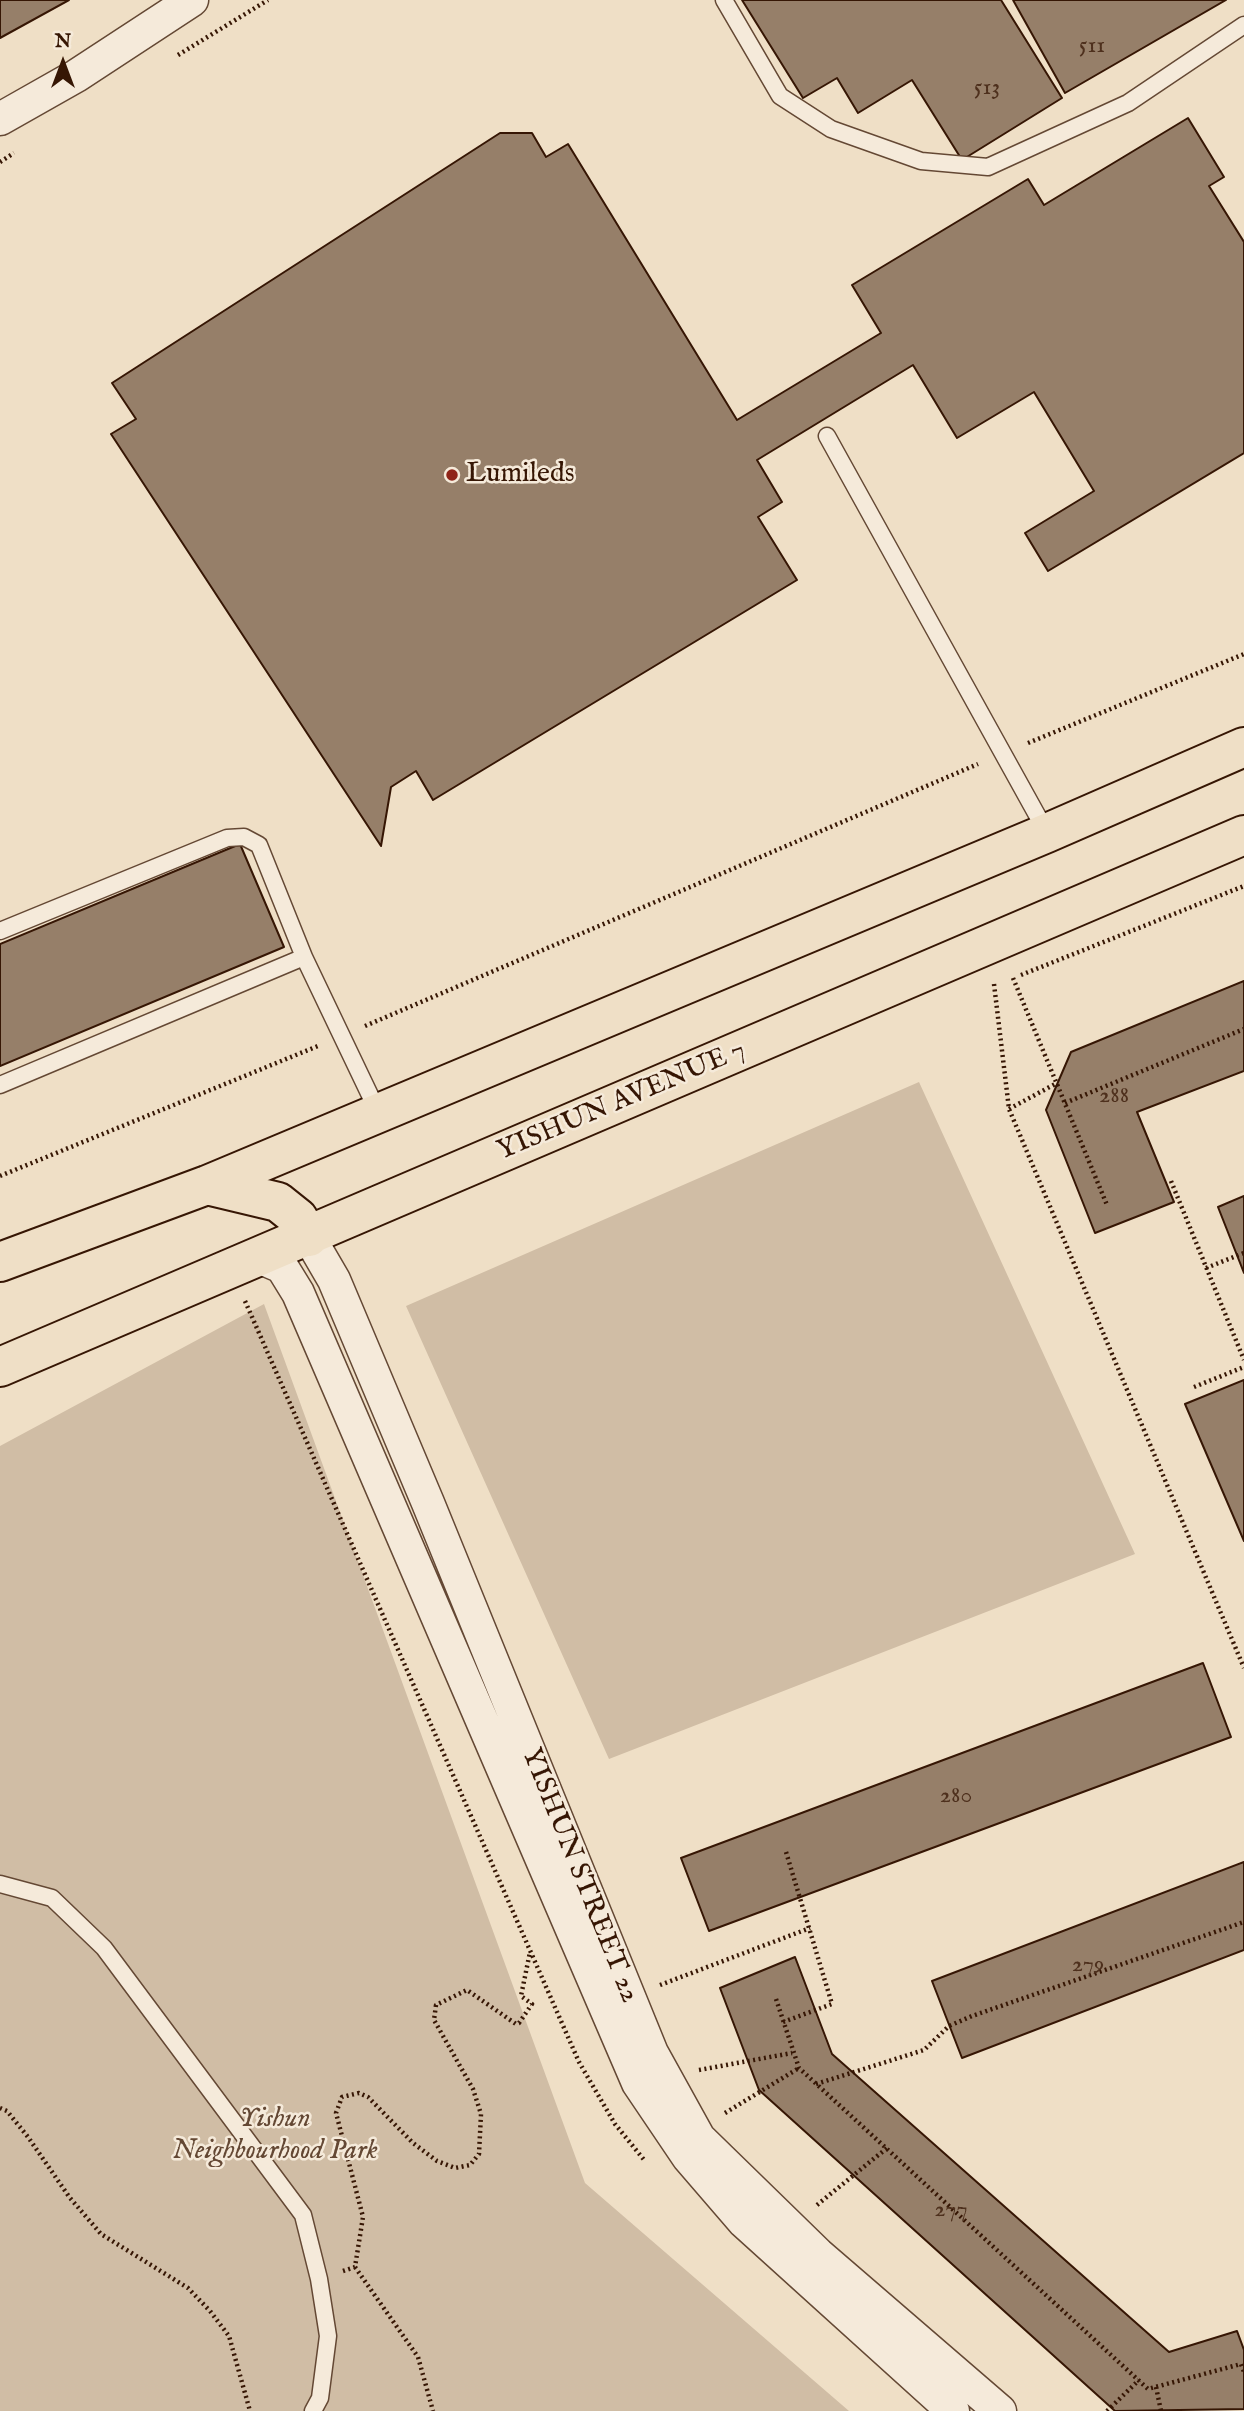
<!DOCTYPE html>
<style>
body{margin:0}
#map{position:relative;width:1244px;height:2411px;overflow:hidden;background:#efdfc6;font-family:"IM FELL English",serif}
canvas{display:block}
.north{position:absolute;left:28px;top:28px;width:70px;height:70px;-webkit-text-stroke:5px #f5eada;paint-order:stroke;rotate:0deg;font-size:19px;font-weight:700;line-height:28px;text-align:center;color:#361604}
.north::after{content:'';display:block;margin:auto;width:24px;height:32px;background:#361604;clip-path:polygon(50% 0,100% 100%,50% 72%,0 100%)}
</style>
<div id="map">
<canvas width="1244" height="2411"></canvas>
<div class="north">N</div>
</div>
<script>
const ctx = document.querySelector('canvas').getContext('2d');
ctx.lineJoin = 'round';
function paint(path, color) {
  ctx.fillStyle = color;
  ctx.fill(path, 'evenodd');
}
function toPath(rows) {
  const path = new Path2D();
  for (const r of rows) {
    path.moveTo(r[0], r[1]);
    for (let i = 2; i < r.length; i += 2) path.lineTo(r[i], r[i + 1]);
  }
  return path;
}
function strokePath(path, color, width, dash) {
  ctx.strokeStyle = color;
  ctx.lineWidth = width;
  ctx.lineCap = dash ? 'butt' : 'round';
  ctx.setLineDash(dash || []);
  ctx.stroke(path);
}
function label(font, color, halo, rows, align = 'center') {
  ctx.font = font + ' "IM FELL English",serif';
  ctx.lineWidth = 5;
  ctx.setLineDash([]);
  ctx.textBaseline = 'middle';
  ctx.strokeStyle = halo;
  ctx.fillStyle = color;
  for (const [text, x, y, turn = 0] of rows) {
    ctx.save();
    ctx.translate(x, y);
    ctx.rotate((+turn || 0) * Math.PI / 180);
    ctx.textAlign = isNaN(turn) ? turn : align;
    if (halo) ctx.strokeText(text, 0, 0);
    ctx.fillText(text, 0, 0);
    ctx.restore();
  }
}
paint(toPath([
 [919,1082,1135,1554,609,1759,406,1306],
 [264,1304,585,2183,849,2411,0,2411,0,1446]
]), '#d0bda5');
const building = toPath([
 [0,0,69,0,0,38,0,0],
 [742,0,1001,0,1062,98,962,160,912,80,858,113,837,78,803,98,742,0],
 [1013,0,1226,0,1065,93,1013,0],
 [1188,118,1224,177,1209,186,1244,242,1244,453,1048,571,1025,533,1094,491,1034,392,957,438,913,365,757,460,782,502,758,517,797,580,433,800,416,771,391,787,381,846,111,434,136,419,112,383,500,133,532,133,546,157,568,144,737,420,881,333,852,285,1028,179,1044,205,1188,118],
 [240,844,284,947,0,1066,0,944,240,844],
 [1244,981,1244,1071,1137,1112,1174,1202,1095,1233,1046,1110,1071,1052,1244,981],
 [1244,1196,1244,1273,1218,1207,1244,1196],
 [1244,1380,1244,1541,1185,1404,1244,1380],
 [1203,1663,1231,1737,709,1931,681,1858,1203,1663],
 [1244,1862,1244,1950,962,2058,932,1981,1244,1862],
 [795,1957,832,2054,1169,2352,1237,2331,1244,2350,1244,2409,1115,2411,759,2090,720,1988,795,1957]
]);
paint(building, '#967f69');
strokePath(building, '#361604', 2);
const service = toPath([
 [724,0,780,96,831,129,921,161,988,167,1128,103,1244,25],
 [827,436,1047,833],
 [0,931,227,838,244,837,259,845,304,957,378,1112],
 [0,1085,304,957],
 [0,1884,52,1898,104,1948,303,2215,319,2279,328,2336,320,2398,313,2411]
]);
const minor = toPath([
 [0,119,76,76,192,0],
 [309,1237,334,1280,428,1503,652,2053,699,2138,818,2254,1000,2411],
 [261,1258,282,1267,298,1293,638,2083,688,2157,744,2222,953,2411]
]);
const primary = toPath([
 [207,1185,278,1202,298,1218,309,1237],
 [0,1262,207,1185,1047,833,1244,747],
 [0,1367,1244,835]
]);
strokePath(service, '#644834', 19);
strokePath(minor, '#644834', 35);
strokePath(primary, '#361604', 42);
strokePath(toPath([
 [178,55,268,0],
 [0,162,14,153],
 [1028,743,1244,654],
 [1021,975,1244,886],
 [1013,978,1107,1205],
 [994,984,1009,1109,1244,1668],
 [365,1026,978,764],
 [1065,1103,1244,1029],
 [1009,1109,1057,1083],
 [0,1176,318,1046],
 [1171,1181,1244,1360],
 [1206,1268,1244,1253],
 [245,1301,579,2062,615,2124,645,2161],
 [1194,1387,1244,1367],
 [660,1985,810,1928],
 [776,1999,799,2068,1148,2389,1241,2364,1244,2372],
 [783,2022,832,2004,786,1852],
 [699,2070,792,2053],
 [816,2084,924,2050,949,2026,972,2016,1244,1922],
 [0,2108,7,2111,28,2137,70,2198,101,2234,188,2288,210,2311,229,2336,250,2411],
 [725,2113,799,2068],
 [817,2205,887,2148],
 [355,2267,418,2357,433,2411],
 [343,2271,355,2267,363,2217,336,2113,342,2097,359,2093,368,2097,413,2143,437,2161,455,2168,470,2165,479,2154,481,2114,473,2089,434,2020,436,2005,467,1990,516,2024,519,2023,532,2004,521,1996,530,1952],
 [1156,2387,1161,2411],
 [1107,2411,1139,2380]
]), '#361604', 4.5, [2, 3.5]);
strokePath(service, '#f5eada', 16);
strokePath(minor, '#f5eada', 32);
strokePath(primary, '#efdfc6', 38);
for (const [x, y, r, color] of [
 [452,475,7,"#8f2418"]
]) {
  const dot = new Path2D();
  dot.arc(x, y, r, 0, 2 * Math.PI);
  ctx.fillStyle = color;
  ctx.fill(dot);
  strokePath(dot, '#f5eada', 2.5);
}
label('24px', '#4e301d', null, [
 ["511",1092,47],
 ["513",987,89],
 ["288",1114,1097],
 ["280",956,1797],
 ["279",1088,1966],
 ["277",951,2211]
]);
label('28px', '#361604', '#f5eada', [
 ["Lumileds",466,475]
], 'left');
label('28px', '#361604', '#f5eada', [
 ["YISHUN AVENUE 7",622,1102,-23],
 ["YISHUN STREET 22",579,1876,68]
]);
label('italic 28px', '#644834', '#f5eada', [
 ["Yishun",275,2120],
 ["Neighbourhood Park",275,2152]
]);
</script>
